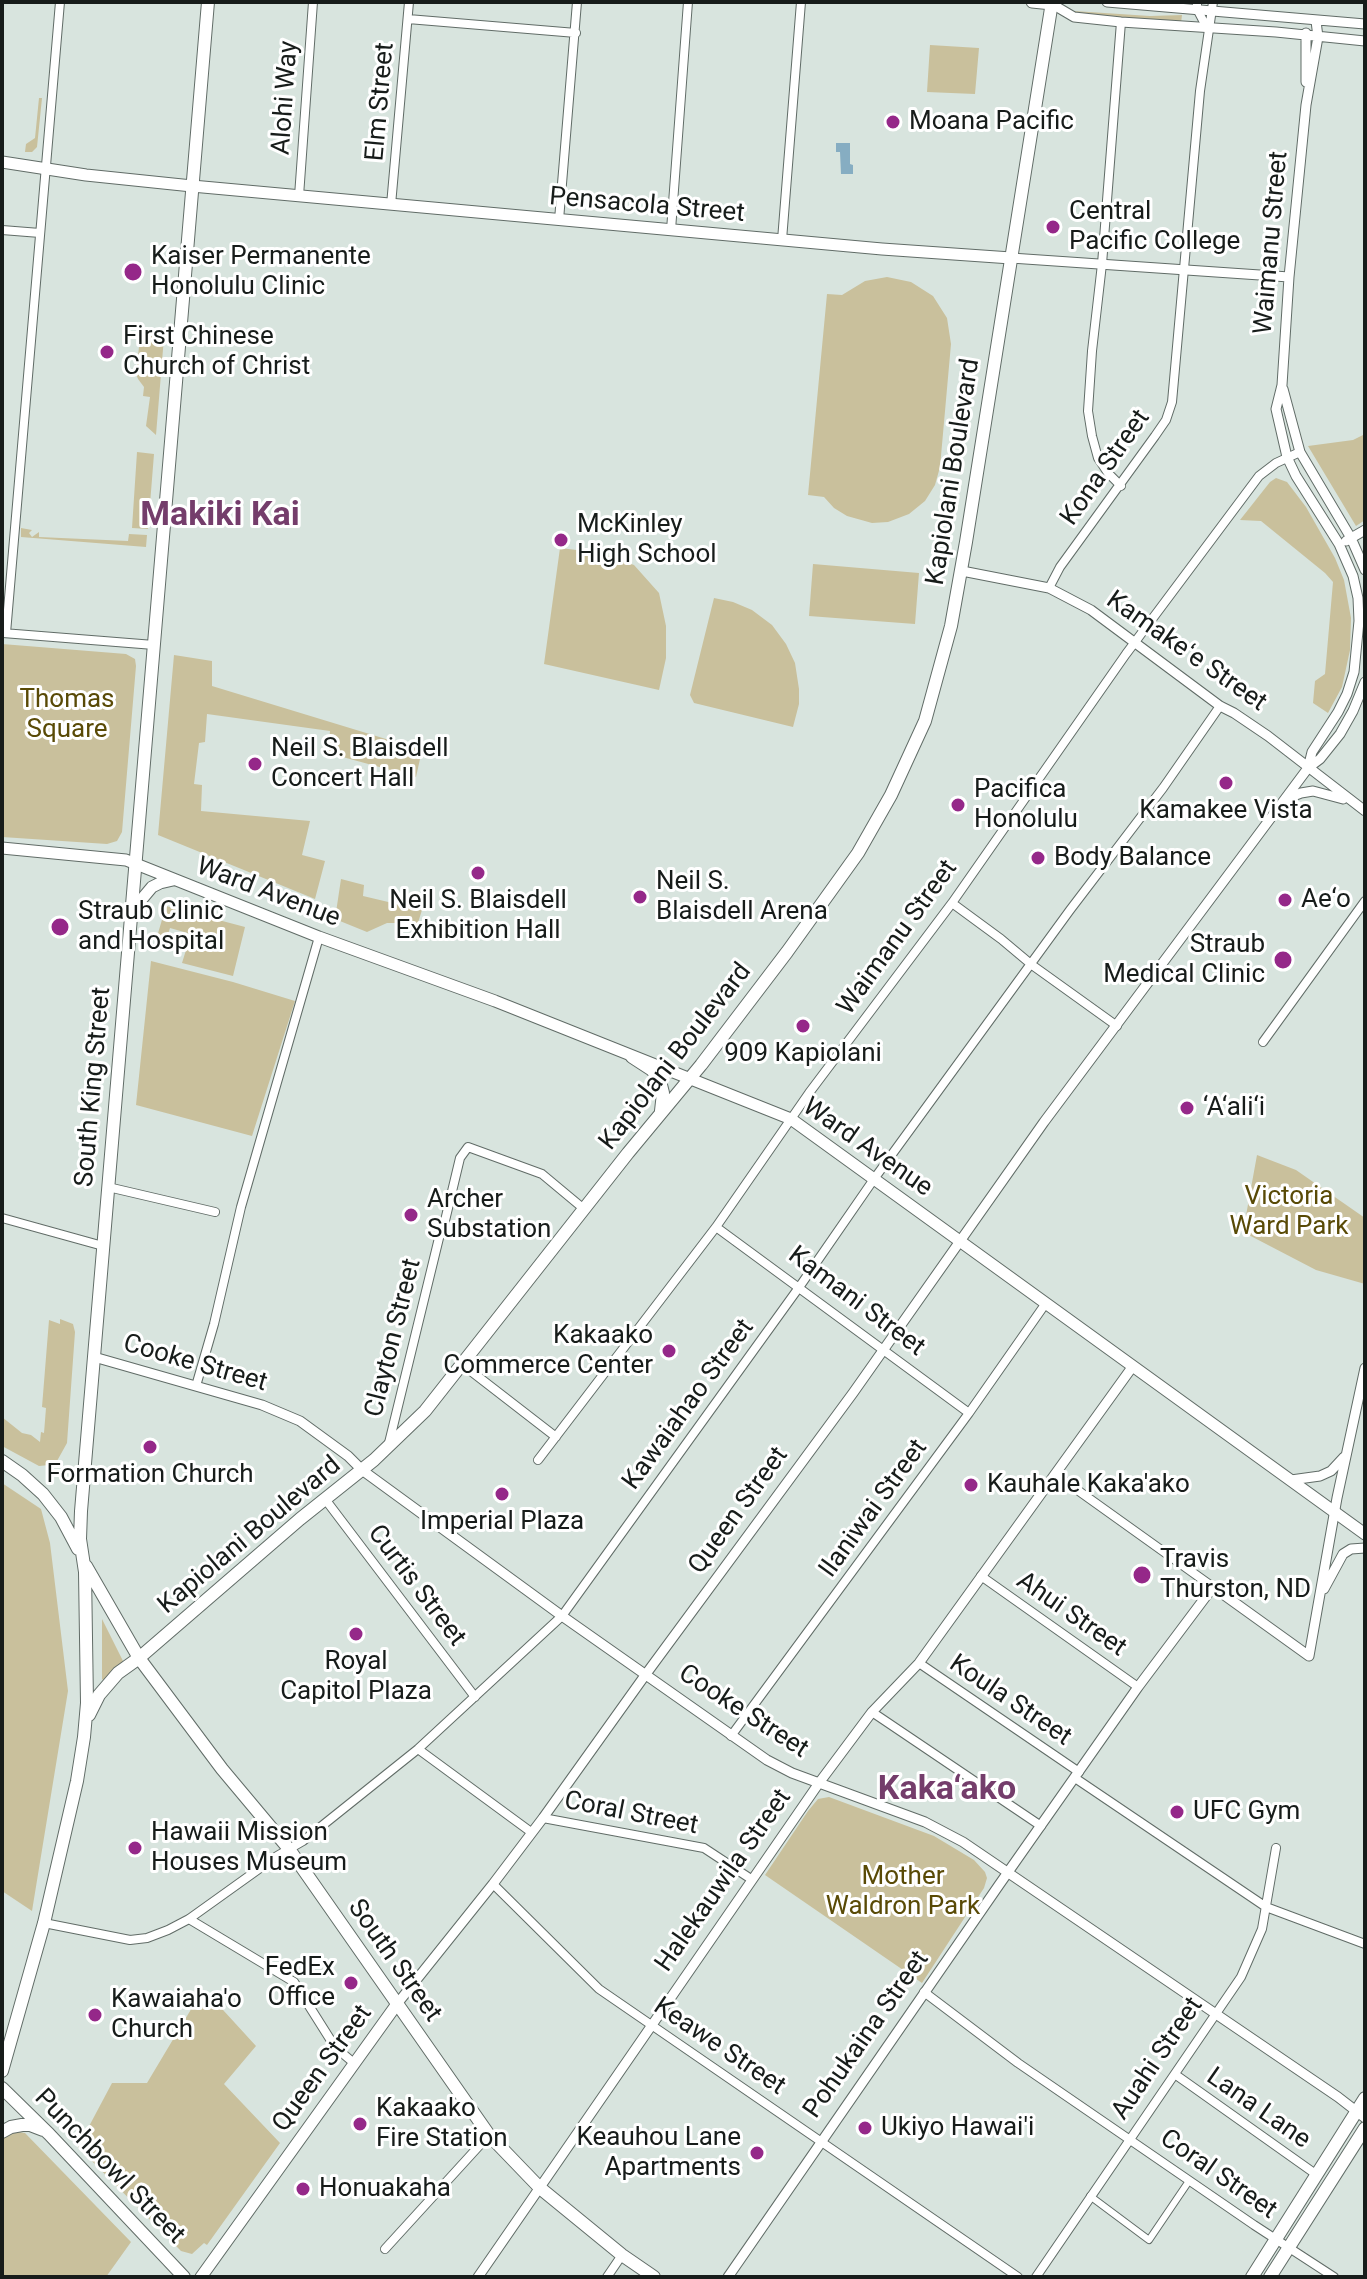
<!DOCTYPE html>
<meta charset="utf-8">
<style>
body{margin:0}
#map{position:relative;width:1367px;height:2279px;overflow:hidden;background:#d8e4de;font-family:Roboto,sans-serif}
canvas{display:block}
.frame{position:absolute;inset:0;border:4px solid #171c1a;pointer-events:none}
</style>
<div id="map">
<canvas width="1367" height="2279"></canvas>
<div class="frame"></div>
</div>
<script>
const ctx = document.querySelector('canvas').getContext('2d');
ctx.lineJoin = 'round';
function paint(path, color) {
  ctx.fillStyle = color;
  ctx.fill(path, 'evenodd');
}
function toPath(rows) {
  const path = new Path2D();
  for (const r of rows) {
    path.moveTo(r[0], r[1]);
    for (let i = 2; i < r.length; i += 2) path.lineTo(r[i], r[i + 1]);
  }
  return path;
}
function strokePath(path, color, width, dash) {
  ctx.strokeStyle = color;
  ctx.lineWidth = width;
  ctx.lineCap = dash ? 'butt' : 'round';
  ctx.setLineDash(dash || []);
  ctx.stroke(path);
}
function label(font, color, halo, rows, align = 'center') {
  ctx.font = font + ' Roboto,sans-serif';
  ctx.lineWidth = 6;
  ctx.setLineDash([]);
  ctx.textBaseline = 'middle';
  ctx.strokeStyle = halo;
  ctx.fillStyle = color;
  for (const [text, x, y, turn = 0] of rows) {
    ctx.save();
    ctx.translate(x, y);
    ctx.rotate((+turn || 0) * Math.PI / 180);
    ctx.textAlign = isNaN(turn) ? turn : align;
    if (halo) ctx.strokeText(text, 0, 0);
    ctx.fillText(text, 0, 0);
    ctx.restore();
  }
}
paint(toPath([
 [1074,11,1150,16,1182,15,1181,23,1074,13],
 [930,45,979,48,975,94,927,92],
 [39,98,42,98,37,147,32,152,25,152,26,144,35,138],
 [887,277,911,282,933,296,947,318,951,344,940,467,935,485,925,501,909,514,888,522,872,523,847,516,834,508,824,497,808,495,827,294,842,295,865,281],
 [151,336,164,337,156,435,146,426,150,397,143,396,144,387,138,379,136,374,139,347,145,339],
 [1365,434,1365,520,1356,526,1308,446,1353,440],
 [137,452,154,454,148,529,132,528],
 [1276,478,1287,482,1306,507,1335,558,1344,580,1351,618,1350,650,1342,687,1328,713,1313,703,1315,681,1325,674,1333,582,1325,573,1261,521,1240,520,1270,482],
 [21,528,32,530,29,533,32,537,39,532,39,537,128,541,129,534,147,535,146,547,21,537],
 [560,548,601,553,634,565,659,593,666,626,666,658,659,690,544,664],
 [813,564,919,573,915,624,809,616],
 [714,598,733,602,752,610,772,625,786,644,795,663,799,689,799,704,793,727,694,703,690,695],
 [2,644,126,654,135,659,136,666,122,832,117,841,107,844,2,837],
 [174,655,212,661,212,686,422,750,416,777,328,753,330,731,207,714,205,742,199,743,194,784,202,785,201,811,310,821,302,855,325,861,315,899,158,835],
 [341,879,364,885,363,896,422,910,416,929,397,923,387,923,367,932,335,919],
 [166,906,245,927,233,976,182,963,191,934,170,928,163,950,154,947],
 [151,961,233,982,295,1001,252,1136,136,1105],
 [1257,1155,1296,1170,1365,1218,1365,1284,1316,1270,1243,1232],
 [60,1319,73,1324,75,1332,67,1443,57,1461,49,1465,39,1466,2,1446,2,1417,22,1433,31,1435,40,1442,41,1432,44,1433,46,1408,42,1407,49,1320,60,1324],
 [2,1483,41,1509,50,1543,68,1691,32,1911,2,1891],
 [102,1619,123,1661,103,1680,102,1679],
 [829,1797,934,1836,974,1860,985,1872,987,1878,984,1888,922,1983,765,1875,808,1811,818,1799],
 [213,1999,256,2046,224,2084,280,2143,207,2245,204,2243,192,2254,181,2251,78,2147,112,2083,147,2083,193,2006],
 [12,2131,25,2133,131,2242,106,2277,2,2277,2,2136]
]), '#c9c09c');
paint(toPath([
 [836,143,850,143,850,164,853,165,853,174,841,174,840,152,836,152]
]), '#86adc2');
const pedestrian = toPath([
 [1090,2196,1149,2240,1189,2181]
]);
const minor = toPath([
 [1197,2,1197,9,1207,28],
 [408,19,576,33],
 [299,196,313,2],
 [391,205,409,2],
 [559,220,577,2],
 [2,230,40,233],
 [671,230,688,2],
 [782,240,801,2],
 [1121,486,1108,473,1098,458,1092,436,1088,411,1092,351,1102,264,1121,22],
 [1049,588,1060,567,1155,436,1166,420,1172,402,1200,91,1213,2],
 [3,633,154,645],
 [6,633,60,2],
 [952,903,1001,939,1032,965,1117,1026],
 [1263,1042,1365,901],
 [108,1187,215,1212],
 [2,1218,103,1246],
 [716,1227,969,1413],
 [443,1229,460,1158,468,1147,542,1174,584,1209],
 [463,1365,556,1437],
 [196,1386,214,1324,241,1207,319,937],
 [388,1447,439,1238],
 [538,1460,716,1227,809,1093,952,903,1126,654,1259,476,1276,463,1300,452],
 [1055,1474,1213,1587],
 [325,1499,475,1697],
 [981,1576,1138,1687],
 [919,1663,1079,1772],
 [872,1712,1041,1826],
 [731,1736,969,1413,1046,1303],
 [418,1749,531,1832],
 [1075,1778,1266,1907,1365,1944],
 [543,1818,704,1848,751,1879],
 [493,1884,599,1989,1018,2277],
 [189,1919,294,1982,335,2047,355,2064],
 [44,1923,130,1940,147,1938,168,1930,189,1919,277,1856,303,1841,418,1749,562,1616,800,1286,874,1179,1070,910,1163,788,1220,706],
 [924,1992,1018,2063,1254,2225,1334,2277],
 [1176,2075,1317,2175],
 [385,2249,489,2135],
 [607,2277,622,2255],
 [1036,2277,1241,1977,1262,1929,1276,1848]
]);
const tertiary = toPath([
 [1107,2,1365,24],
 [1052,4,1074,17,1121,22,1276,32,1365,41],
 [1306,82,1306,33],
 [1011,258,1289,277],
 [1283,389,1300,452,1351,538,1365,570],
 [1346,541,1365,530],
 [962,571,1049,588,1091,610,1220,706,1234,713,1268,736,1365,811],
 [1308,768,1312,752,1338,712,1347,694,1354,672,1359,621,1358,598,1353,576,1339,544,1296,476,1287,457,1276,409,1282,385,1289,277,1306,105,1318,37,1316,21],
 [1288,798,1301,793,1313,791,1343,799],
 [94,1357,262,1405,300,1421,348,1456,362,1470,562,1616,767,1760,792,1773,925,1822,963,1842,1338,2097,1365,2118],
 [1291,1480,1320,1476,1331,1471,1344,1457],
 [1324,1589,1343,1554,1351,1549,1365,1548],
 [397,2004,493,1884,543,1818,646,1674,853,1393,1044,1122,1308,768,1320,759,1340,734,1353,711,1365,682],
 [478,2277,819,1783,872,1712,919,1663,1133,1366],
 [728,2277,999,1885,1138,1687,1213,1587,1309,1656,1337,1498,1365,1368]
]);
const secondary = toPath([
 [1032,2,1052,4],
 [2,162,86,175,192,186,882,249,1011,258],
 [2,848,126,860,319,937,495,1001,791,1119,1365,1534],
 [131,912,152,887,160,883,173,880],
 [201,2277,397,2004]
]);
const primary = toPath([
 [632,1057,652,1070,660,1081,663,1093,661,1111],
 [2,1461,22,1475,43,1494,61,1517,78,1549],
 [86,1566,139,1658,222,1769,289,1849,489,2135,540,2188,622,2255,654,2277],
 [89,1715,99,1695,118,1673,139,1658,300,1519,374,1460,425,1411,628,1153,701,1065,787,952,858,853,891,795,925,721,951,626,966,542,1052,2],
 [2,2071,44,1923,77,1781,84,1737,87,1703,85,1572,80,1539,81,1511,208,2],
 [2,2088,49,2134,184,2277],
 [2,2132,11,2127,22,2125,30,2125,43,2130],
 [1252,2277,1365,2098],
 [1270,2277,1365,2128]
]);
strokePath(pedestrian, '#616c67', 8);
strokePath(minor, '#616c67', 10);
strokePath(tertiary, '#616c67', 11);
strokePath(secondary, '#616c67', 13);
strokePath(primary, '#616c67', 14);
strokePath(pedestrian, '#fff', 6);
strokePath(minor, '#fff', 8);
strokePath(tertiary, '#fff', 9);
strokePath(secondary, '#fff', 11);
strokePath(primary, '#fff', 12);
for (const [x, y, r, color] of [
 [893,122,8,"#952889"],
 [1053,227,8,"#952889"],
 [133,272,10,"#952889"],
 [107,352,8,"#952889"],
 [561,540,8,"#952889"],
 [255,764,8,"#952889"],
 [1226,783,8,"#952889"],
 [958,805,8,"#952889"],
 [1038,858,8,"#952889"],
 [478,873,8,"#952889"],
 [640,897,8,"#952889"],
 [1285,900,8,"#952889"],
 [60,927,10,"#952889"],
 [1283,960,10,"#952889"],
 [803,1026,8,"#952889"],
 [1187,1108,8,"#952889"],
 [411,1215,8,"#952889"],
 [669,1351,8,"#952889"],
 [150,1447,8,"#952889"],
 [971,1485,8,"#952889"],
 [502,1494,8,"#952889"],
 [1142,1575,10,"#952889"],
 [356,1634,8,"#952889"],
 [1177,1812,8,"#952889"],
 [135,1848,8,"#952889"],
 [351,1983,8,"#952889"],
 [95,2015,8,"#952889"],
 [360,2124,8,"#952889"],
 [865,2128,8,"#952889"],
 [757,2153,8,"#952889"],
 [303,2189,8,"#952889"]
]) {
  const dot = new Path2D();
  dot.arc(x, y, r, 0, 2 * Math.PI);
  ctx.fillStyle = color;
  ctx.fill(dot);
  strokePath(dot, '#fff', 3);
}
label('26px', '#171c1a', '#fff', [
 ["Alohi Way",286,98,-86],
 ["Elm Street",381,102,-85],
 ["Pensacola Street",647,206,5],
 ["Waimanu Street",1272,243,-85],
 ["Kona Street",1106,468,-55],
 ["Kapiolani Boulevard",954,472,-81],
 ["Kamakeʻe Street",1186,652,35],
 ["Ward Avenue",268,893,21],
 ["Waimanu Street",898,938,-54],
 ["Kapiolani Boulevard",676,1057,-52],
 ["South King Street",94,1087,-85],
 ["Ward Avenue",867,1148,35],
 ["Kamani Street",856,1302,37],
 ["Clayton Street",394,1338,-76],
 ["Cooke Street",195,1364,16],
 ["Kawaiahao Street",689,1405,-54],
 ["Ilaniwai Street",874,1509,-54],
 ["Queen Street",739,1511,-54],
 ["Kapiolani Boulevard",250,1536,-40],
 ["Curtis Street",416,1586,53],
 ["Ahui Street",1071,1615,35],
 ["Koula Street",1010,1701,34],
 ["Cooke Street",743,1712,33],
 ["Coral Street",631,1814,11],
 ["Halekauwila Street",724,1881,-55],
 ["South Street",394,1961,55],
 ["Pohukaina Street",867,2035,-55],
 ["Keawe Street",719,2047,34],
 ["Auahi Street",1158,2059,-56],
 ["Queen Street",323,2069,-54],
 ["Lana Lane",1258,2109,35],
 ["Punchbowl Street",109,2167,46],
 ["Coral Street",1218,2175,35]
]);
label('26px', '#171c1a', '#fff', [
 ["Moana Pacific",909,122],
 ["Central",1069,212],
 ["Pacific College",1069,242],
 ["Kaiser Permanente",151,257],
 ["Honolulu Clinic",151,287],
 ["First Chinese",123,337],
 ["Church of Christ",123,367],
 ["McKinley",577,525],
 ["High School",577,555],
 ["Neil S. Blaisdell",271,749],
 ["Concert Hall",271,779],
 ["Pacifica",974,790],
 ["Honolulu",974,820],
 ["Kamakee Vista",1226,811,"center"],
 ["Body Balance",1054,858],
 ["Neil S.",656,882],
 ["Blaisdell Arena",656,912],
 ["Ae‘o",1301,900],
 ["Neil S. Blaisdell",478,901,"center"],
 ["Exhibition Hall",478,931,"center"],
 ["Straub Clinic",78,912],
 ["and Hospital",78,942],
 ["Straub",1265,945,"right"],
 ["Medical Clinic",1265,975,"right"],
 ["909 Kapiolani",803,1054,"center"],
 ["‘A‘ali‘i",1203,1108],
 ["Archer",427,1200],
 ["Substation",427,1230],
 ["Kakaako",653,1336,"right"],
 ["Commerce Center",653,1366,"right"],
 ["Formation Church",150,1475,"center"],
 ["Kauhale Kaka'ako",987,1485],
 ["Imperial Plaza",502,1522,"center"],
 ["Travis",1160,1560],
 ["Thurston, ND",1160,1590],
 ["Royal",356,1662,"center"],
 ["Capitol Plaza",356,1692,"center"],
 ["UFC Gym",1193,1812],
 ["Hawaii Mission",151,1833],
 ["Houses Museum",151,1863],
 ["FedEx",335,1968,"right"],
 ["Office",335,1998,"right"],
 ["Kawaiaha'o",111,2000],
 ["Church",111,2030],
 ["Kakaako",376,2109],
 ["Fire Station",376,2139],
 ["Ukiyo Hawai'i",881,2128],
 ["Keauhou Lane",741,2138,"right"],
 ["Apartments",741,2168,"right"],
 ["Honuakaha",319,2189]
], 'left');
label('26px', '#594a06', '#fff', [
 ["Thomas",67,700],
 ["Square",67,730],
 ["Victoria",1289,1197],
 ["Ward Park",1289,1227],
 ["Mother",903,1877],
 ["Waldron Park",903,1907]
]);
label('bold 34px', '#743d6b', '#fff', [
 ["Makiki Kai",220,516],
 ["Kaka‘ako",947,1790]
]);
</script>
